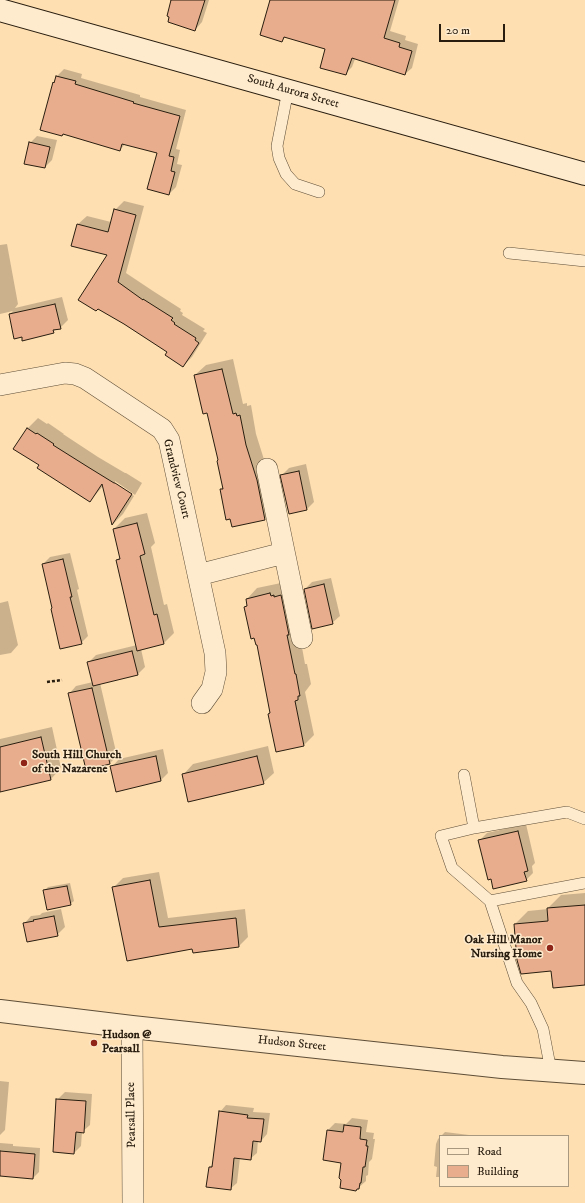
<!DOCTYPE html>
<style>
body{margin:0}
#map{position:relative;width:585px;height:1203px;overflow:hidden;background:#fedfb1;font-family:"IM FELL DW Pica",serif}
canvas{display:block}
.legend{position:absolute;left:439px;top:1135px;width:130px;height:52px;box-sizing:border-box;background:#feeacc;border:1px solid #a89880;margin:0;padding:5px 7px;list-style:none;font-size:12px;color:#281d0f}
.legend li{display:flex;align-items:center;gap:8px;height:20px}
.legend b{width:20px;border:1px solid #a89880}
.scale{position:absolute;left:439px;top:24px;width:66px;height:18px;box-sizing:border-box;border:2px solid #281d0f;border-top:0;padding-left:5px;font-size:12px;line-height:14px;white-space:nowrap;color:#281d0f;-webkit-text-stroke:3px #feeacc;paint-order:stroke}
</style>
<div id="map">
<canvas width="585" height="1203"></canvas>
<ul class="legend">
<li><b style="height:5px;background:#feeacc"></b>Road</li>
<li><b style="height:11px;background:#e8ad8d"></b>Building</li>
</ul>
<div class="scale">20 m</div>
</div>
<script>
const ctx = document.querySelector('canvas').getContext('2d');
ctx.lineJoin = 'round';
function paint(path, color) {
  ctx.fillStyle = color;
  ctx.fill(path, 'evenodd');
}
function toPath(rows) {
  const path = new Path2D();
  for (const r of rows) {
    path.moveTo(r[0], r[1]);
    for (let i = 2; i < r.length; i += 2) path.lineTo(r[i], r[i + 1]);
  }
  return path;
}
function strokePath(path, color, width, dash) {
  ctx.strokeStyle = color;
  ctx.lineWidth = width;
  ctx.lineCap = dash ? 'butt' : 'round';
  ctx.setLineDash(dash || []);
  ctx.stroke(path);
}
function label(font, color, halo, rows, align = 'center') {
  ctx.font = font + ' "IM FELL DW Pica",serif';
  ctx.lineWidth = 3;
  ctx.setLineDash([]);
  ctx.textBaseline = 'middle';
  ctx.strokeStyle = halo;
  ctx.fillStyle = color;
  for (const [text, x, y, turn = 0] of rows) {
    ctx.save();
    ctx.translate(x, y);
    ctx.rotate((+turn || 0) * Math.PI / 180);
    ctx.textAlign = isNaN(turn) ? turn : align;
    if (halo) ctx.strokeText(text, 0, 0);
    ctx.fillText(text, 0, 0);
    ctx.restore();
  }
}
paint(toPath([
 [172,0,209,0,202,22,195,30],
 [272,0,399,0,390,31,406,36,405,40,418,44,412,68,405,74,355,59,352,67,345,74,326,48,286,36,282,41],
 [64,69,82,74,81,78,140,95,140,97,186,110,176,149,180,150,177,164,182,165,176,187,169,194,158,153,125,144,120,150,63,134,62,135,41,129,54,83,57,76],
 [37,136,57,140,52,160,45,167,30,143],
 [124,201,144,206,126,273,153,291,181,309,180,311,183,313,182,315,205,329,203,331,207,333,192,357,183,366,168,352,99,308,109,254,77,225,87,216,111,222,115,210],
 [7,244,18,304,15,308,62,297,68,320,60,328,57,328,53,332,23,336,10,314,13,311,0,314,0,245],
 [233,359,243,404,247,403,247,406,251,405,256,434,267,469,275,508,265,519,221,489,223,487,219,460,210,420,195,375,206,365],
 [38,418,47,424,48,423,64,434,63,434,98,457,125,473,126,473,142,483,135,495,115,481,115,484,134,496,123,514,113,524,103,486,90,501,40,465,27,429],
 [306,464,314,502,307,509,289,513,282,475,289,468],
 [147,513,155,543,151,547,164,605,167,604,174,633,163,644,141,649,145,667,138,674,100,683,117,756,110,763,69,694,76,686,93,682,89,662,96,655,137,645,117,560,121,556,114,529,125,518],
 [70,553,79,589,77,590,88,636,81,643,53,608,43,564,50,557],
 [331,578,340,616,332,623,305,589,312,582],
 [281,583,298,625,305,664,307,664,311,684,305,692,314,735,304,745,276,751,269,714,271,712,258,644,245,607,248,605,247,599,257,588],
 [8,601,18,645,11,653,0,655,0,603],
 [52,727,61,768,51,779,0,791,0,739],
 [268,746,274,773,263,783,183,775,193,764],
 [163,749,168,773,161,780,112,767,119,759],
 [526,824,535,863,532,866,533,873,526,880,479,841,487,833],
 [159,872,168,918,245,909,248,937,239,946,193,947,127,960,113,888,123,878],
 [70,883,74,901,70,904,44,891,48,887],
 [585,893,585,984,552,970,515,924,528,911,548,909,548,908,561,895],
 [61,909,65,927,57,935,24,924,31,916,40,915,42,913],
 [0,1081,9,1082,5,1130,0,1135],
 [65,1092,92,1094,90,1125,82,1132,81,1146,74,1153,57,1100],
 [226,1105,254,1108,253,1112,270,1113,267,1134,261,1141,258,1140,257,1153,250,1159,240,1158,237,1183,230,1189,210,1167,214,1163,220,1112],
 [352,1118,368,1120,366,1132,374,1133,373,1139,375,1139,372,1159,369,1162,368,1175,366,1176,366,1181,358,1188,342,1162,324,1160,328,1130,335,1123,346,1124],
 [445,1132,469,1135,469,1136,441,1136],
 [440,1137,440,1177,436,1177,437,1167,434,1166,436,1144,438,1139],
 [0,1143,13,1144,13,1146,40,1148,39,1172,33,1178,0,1169]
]), '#0003');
const building = toPath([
 [171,0,205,0,195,31,168,22,169,17,167,16,171,0],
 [270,0,395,0,384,38,400,43,399,47,412,51,405,75,352,58,346,75,320,68,325,49,284,37,282,42,260,35,270,0],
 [56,76,76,81,75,84,134,102,133,103,180,116,169,156,174,157,171,171,175,172,169,195,147,189,157,153,122,144,120,151,63,134,62,136,40,130,53,82,54,83,56,76],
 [29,142,50,147,45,168,24,164,29,142],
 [114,209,136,215,118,282,143,300,143,299,173,318,171,320,175,323,174,324,196,338,195,340,199,343,183,367,165,355,167,352,124,324,98,309,96,311,78,300,107,255,71,246,77,224,108,232,114,209],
 [55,304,61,329,53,330,54,333,22,341,22,337,14,339,9,314,55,304],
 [222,369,233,414,236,413,237,416,240,415,246,445,257,480,265,520,232,527,230,519,226,520,220,489,223,489,217,461,218,460,207,413,203,414,194,375,222,369],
 [27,428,36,434,37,433,54,444,53,445,88,467,114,483,115,483,132,494,112,525,102,484,90,502,37,468,39,465,13,449,27,428],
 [299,471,307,510,289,514,280,475,299,471],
 [137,523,145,554,140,556,154,615,157,614,164,644,137,651,116,560,120,559,113,529,137,523],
 [63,559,72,597,70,597,82,644,60,649,51,609,52,608,42,564,63,559],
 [324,584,333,624,312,629,304,589,324,584],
 [270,593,271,596,274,595,274,597,281,595,289,635,287,635,295,674,296,674,300,696,298,696,298,700,295,701,304,746,276,752,268,714,270,713,257,645,256,645,254,638,251,639,244,607,247,606,246,599,270,593],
 [132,651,138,675,93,686,87,662,132,651],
 [92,688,110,764,86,770,68,693,92,688],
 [41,737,51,780,0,792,0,747,41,737],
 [156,756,161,781,116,792,110,766,156,756],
 [257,756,264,784,188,802,182,774,257,756],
 [518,831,528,871,524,872,527,881,493,889,491,879,488,880,478,840,518,831],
 [150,880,159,927,236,918,239,947,193,953,192,949,127,961,112,887,150,880],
 [67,886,71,905,47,910,43,890,67,886],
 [585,905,585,985,553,988,551,971,521,974,517,960,514,924,548,921,547,908,585,905],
 [54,916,58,936,27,942,23,923,34,921,33,920,54,916],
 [56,1099,86,1101,84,1133,76,1132,74,1154,53,1152,56,1099],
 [219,1111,248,1115,247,1118,264,1119,261,1142,253,1141,251,1160,234,1158,231,1190,206,1187,209,1167,212,1167,219,1111],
 [344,1125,361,1127,360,1139,367,1140,366,1146,368,1146,365,1167,363,1167,361,1183,360,1183,359,1189,357,1189,356,1191,340,1188,341,1180,339,1178,341,1163,323,1160,327,1130,343,1132,344,1125],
 [0,1151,35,1154,33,1179,0,1176,0,1151]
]);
paint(building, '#e8ad8d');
strokePath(building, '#281d0f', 1);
const service = toPath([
 [288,90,277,146,279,158,286,174,295,184,319,192],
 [509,253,585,261],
 [464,775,474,828],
 [490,901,452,868,441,836,474,828,567,812,585,819],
 [551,1071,543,1029,531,1003,517,983,490,901,585,883]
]);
const minor = toPath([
 [0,385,65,373,75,374,85,378,162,429,169,440,215,653,216,672,212,689,202,703],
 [267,469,302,638],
 [198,575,284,553],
 [132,1027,133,1203]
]);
const tertiary = toPath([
 [0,1011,132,1027,502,1067,585,1073]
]);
const secondary = toPath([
 [0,10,585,174]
]);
strokePath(service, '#5e4e38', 12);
strokePath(minor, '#5e4e38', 22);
strokePath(tertiary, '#5e4e38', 24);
strokePath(secondary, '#281d0f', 24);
strokePath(toPath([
 [47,682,62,680]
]), '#281d0f', 2.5, [3, 2]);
strokePath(service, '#feeacc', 11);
strokePath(minor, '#feeacc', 21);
strokePath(tertiary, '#feeacc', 22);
strokePath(secondary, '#feeacc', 22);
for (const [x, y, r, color] of [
 [24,763,4,"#8f2418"],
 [550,948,4,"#8f2418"],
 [94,1043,4,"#8f2418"]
]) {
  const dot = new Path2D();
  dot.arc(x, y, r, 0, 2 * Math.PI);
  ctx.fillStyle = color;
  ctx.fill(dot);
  strokePath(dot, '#feeacc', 1.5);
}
label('12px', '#281d0f', '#feeacc', [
 ["South Aurora Street",293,92,16],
 ["Grandview Court",176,479,76],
 ["Hudson Street",292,1044,6],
 ["Pearsall Place",132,1115,-91]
]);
label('bold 12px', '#281d0f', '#feeacc', [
 ["South Hill Church",32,756],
 ["of the Nazarene",32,770],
 ["Oak Hill Manor",542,941,"right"],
 ["Nursing Home",542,955,"right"],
 ["Hudson @",102,1036],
 ["Pearsall",102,1050]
], 'left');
</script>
